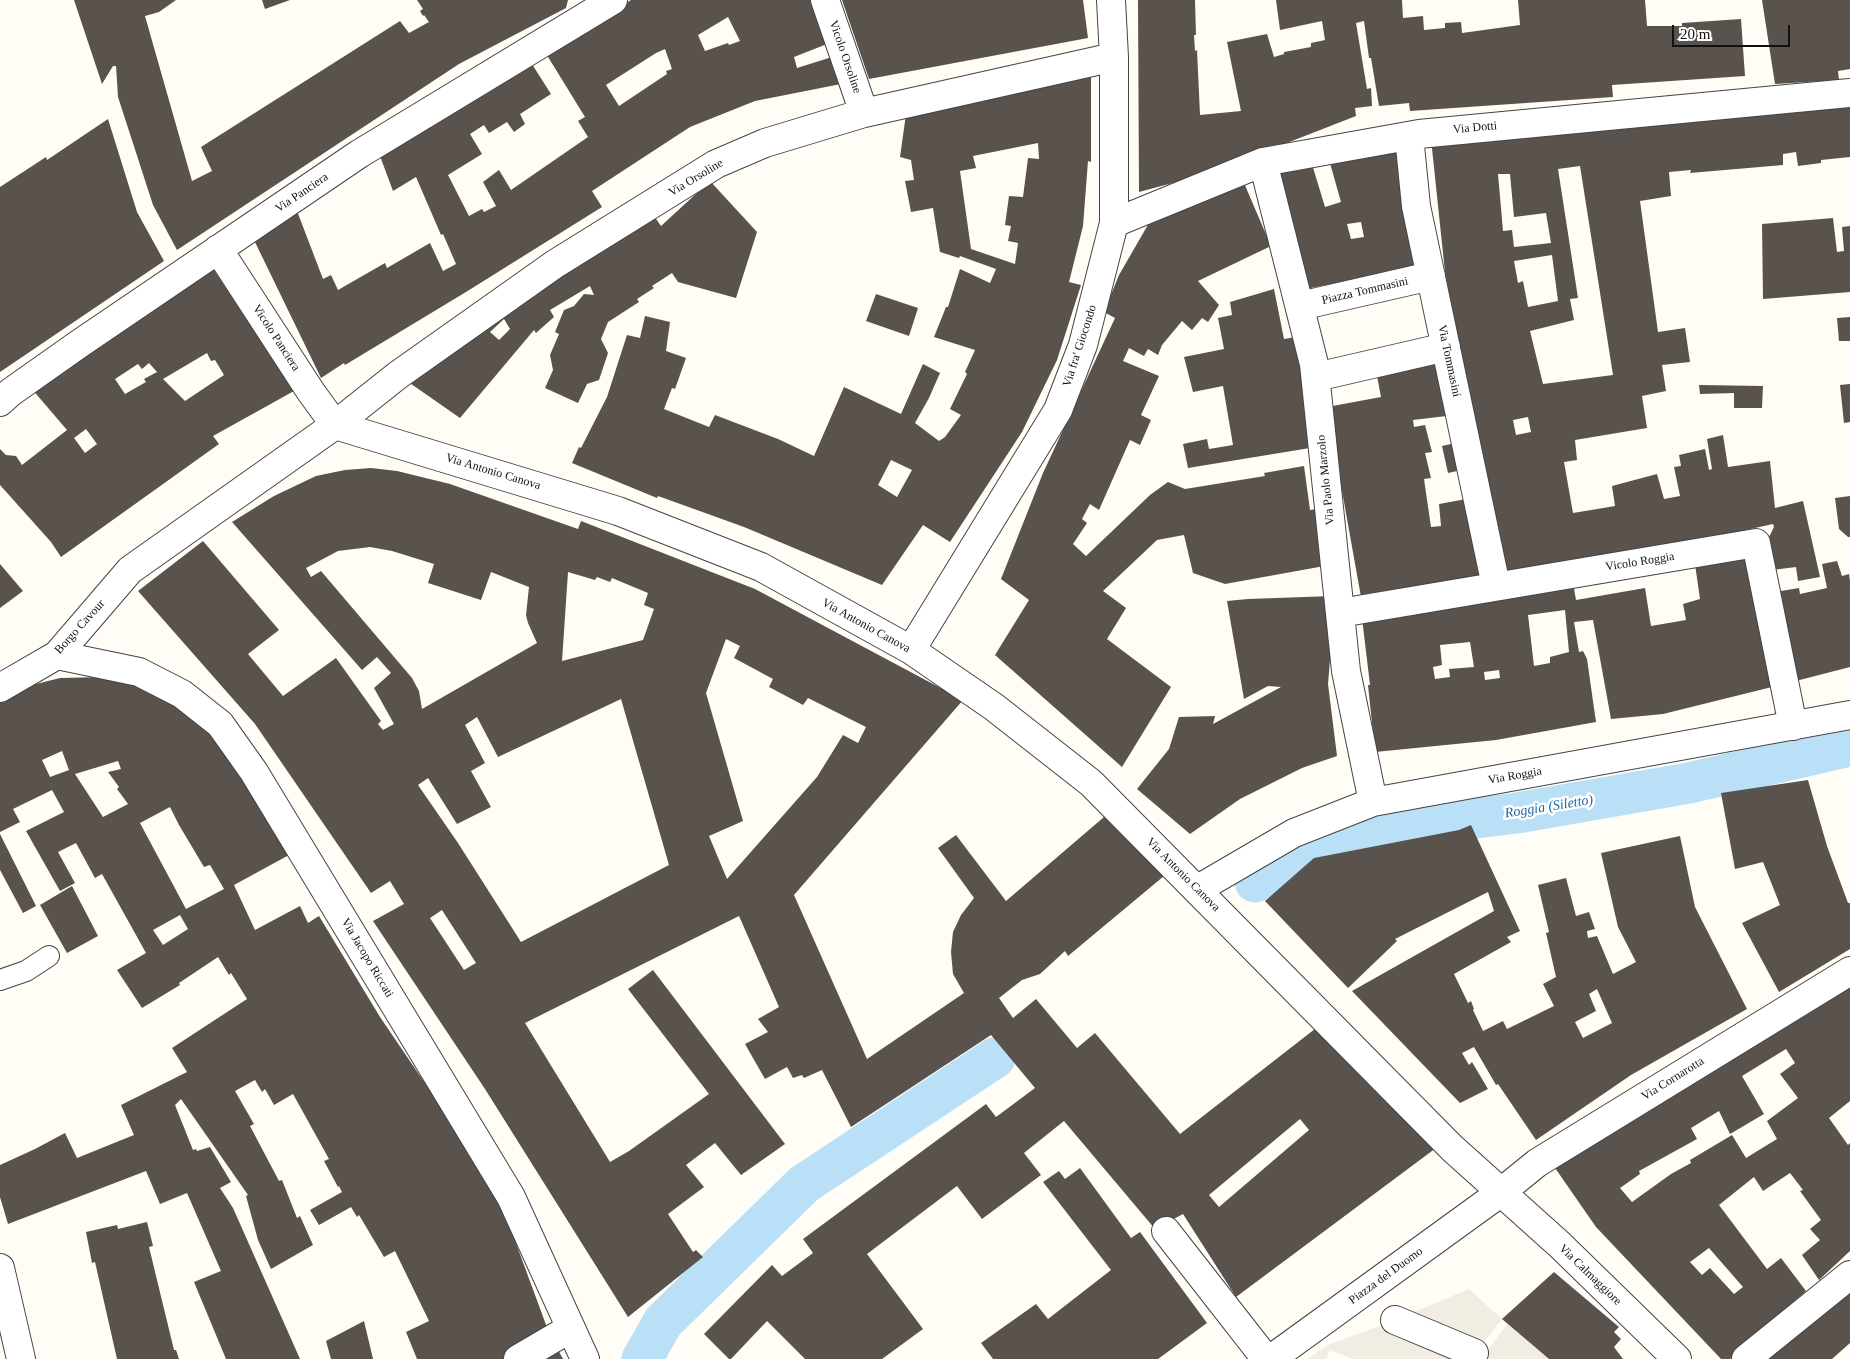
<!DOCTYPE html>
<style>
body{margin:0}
#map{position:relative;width:1850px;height:1359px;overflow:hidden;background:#fffdf5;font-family:"Times New Roman",serif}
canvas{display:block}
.scale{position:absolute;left:1672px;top:25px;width:118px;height:22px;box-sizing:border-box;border:2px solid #111;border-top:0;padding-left:6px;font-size:15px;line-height:18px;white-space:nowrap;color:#111;-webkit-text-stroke:4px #fff;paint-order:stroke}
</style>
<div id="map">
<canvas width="1850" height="1359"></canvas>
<div class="scale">20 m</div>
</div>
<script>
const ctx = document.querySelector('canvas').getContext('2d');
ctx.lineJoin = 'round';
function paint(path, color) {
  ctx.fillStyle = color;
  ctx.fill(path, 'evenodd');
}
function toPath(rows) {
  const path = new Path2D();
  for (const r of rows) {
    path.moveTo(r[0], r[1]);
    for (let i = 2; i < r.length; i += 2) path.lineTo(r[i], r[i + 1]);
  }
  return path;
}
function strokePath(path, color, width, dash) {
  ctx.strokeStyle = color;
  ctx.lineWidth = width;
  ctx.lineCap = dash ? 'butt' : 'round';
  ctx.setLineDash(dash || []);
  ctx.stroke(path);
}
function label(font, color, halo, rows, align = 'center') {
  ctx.font = font + ' "Times New Roman",serif';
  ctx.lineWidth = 5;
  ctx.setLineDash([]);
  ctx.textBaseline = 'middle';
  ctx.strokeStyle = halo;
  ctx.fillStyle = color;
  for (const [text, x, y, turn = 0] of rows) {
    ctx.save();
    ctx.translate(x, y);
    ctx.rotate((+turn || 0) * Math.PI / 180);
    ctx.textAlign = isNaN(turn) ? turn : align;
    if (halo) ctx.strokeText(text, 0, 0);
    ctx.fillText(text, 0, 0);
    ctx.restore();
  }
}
paint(toPath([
 [1469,1289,1502,1319,1470,1359,1353,1359,1330,1350,1326,1359,1307,1359,1328,1345,1395,1320],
 [1507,1324,1549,1359,1481,1359]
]), '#f1ede2');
strokePath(toPath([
 [1255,882,1307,847,1396,828,1517,813,1689,783,1850,746],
 [642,1359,663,1322,804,1184,995,1058]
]), '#b9e0f7', 41);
paint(toPath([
 [74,0,176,0,159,12,145,16,192,181,212,171,201,147,400,21,409,33,429,22,424,15,423,16,420,11,423,9,417,0,568,0,566,8,459,64,177,250,153,205,118,97,116,66,113,66,102,84],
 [262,0,290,0,265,9],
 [631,0,812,0,827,44,794,57,797,68,832,57,841,84,755,101,690,127,592,191,602,207,466,292,345,365,344,363,321,378,254,240,297,211,323,279,331,275,338,290,385,263,387,268,430,243,443,271,456,264,443,234,441,235,416,177,393,191,380,156,530,61,551,94,520,114,525,124,514,132,507,122,489,133,484,125,470,134,482,154,448,175,469,216,482,209,484,212,496,206,483,182,499,170,511,190,588,137,578,121,585,117,545,52],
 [728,17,740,41,729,45,728,43,705,51,698,35],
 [665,49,672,69,666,71,667,74,619,106,606,85,656,53],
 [842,0,1083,0,1088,38,869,79],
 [1138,0,1195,0,1196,35,1194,35,1195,51,1197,50,1200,115,1241,111,1227,42,1267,34,1274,57,1284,54,1284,52,1311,47,1311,43,1325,40,1322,21,1280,30,1276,0,1402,0,1403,18,1423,16,1424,30,1445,28,1445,23,1461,22,1462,33,1520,25,1518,0,1645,0,1647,26,1682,26,1682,23,1741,19,1745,76,1612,85,1613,97,1410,111,1409,103,1379,106,1371,58,1369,58,1364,21,1356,23,1367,89,1371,88,1372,106,1355,108,1356,116,1210,173,1139,192],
 [1762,0,1850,0,1850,69,1838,71,1839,80,1775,84],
 [1091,73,1091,162,1088,161,1083,226,1069,282,1081,285,1057,360,1022,432,950,542,923,525,882,585,744,527,658,496,657,498,572,463,579,447,581,448,607,397,627,335,640,338,645,316,670,322,666,351,686,358,675,389,672,388,664,409,709,427,715,415,778,439,814,456,844,387,901,414,923,364,940,373,929,398,915,423,939,441,945,437,961,415,950,409,967,374,965,372,975,350,934,337,946,307,948,307,960,269,990,283,996,269,960,256,959,258,940,252,933,208,911,212,905,181,914,180,911,160,900,157,907,107],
 [1038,143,1039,159,1028,158,1023,197,1009,196,1005,225,1011,226,1008,241,1018,243,1015,264,971,249,960,171,976,168,973,156],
 [891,460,912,470,897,497,878,485],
 [1850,103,1850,157,1821,160,1821,163,1798,166,1796,152,1783,154,1783,165,1690,173,1691,170,1669,172,1671,196,1640,201,1658,332,1685,328,1690,362,1662,365,1666,391,1642,396,1647,428,1575,440,1577,460,1564,462,1573,513,1615,506,1612,486,1657,474,1664,499,1680,496,1674,467,1681,466,1679,455,1705,449,1709,470,1712,469,1707,439,1723,435,1728,467,1770,461,1775,508,1803,501,1820,577,1798,581,1796,567,1772,570,1768,539,1774,527,1773,524,1578,567,1506,578,1445,272,1431,139],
 [1580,166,1613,375,1543,384,1530,331,1574,320,1570,299,1578,298,1558,169],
 [1498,174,1510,174,1514,217,1546,213,1551,243,1514,247,1512,230,1503,231],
 [1552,255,1558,301,1528,307,1523,281,1518,283,1514,261],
 [1528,417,1531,432,1516,435,1513,420],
 [108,119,137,212,164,261,0,372,0,187,46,157,47,160],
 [1402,142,1415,267,1306,289,1278,173,1311,161,1325,207,1341,202,1328,156],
 [1361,222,1364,237,1351,239,1347,224],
 [710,181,757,232,736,298,678,282,672,273,652,286,654,288,637,299,639,302,608,322,601,339,608,353,599,380,587,384,578,403,545,388,553,370,550,355,559,334,555,332,564,310,574,306,584,294,594,295,590,286,550,310,554,317,536,333,534,330,460,418,404,379,652,213,661,226],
 [504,319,510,329,499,340,490,332],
 [1244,183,1271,246,1198,281,1219,305,1208,322,1202,318,1192,330,1182,321,1162,345,1158,355,1148,349,1144,356,1129,348,1123,361,1159,376,1141,415,1151,420,1140,445,1130,440,1099,510,1090,504,1082,519,1087,523,1073,544,1086,556,1150,495,1168,482,1185,489,1265,476,1264,473,1304,466,1310,510,1317,509,1330,565,1225,584,1193,573,1184,535,1157,540,1103,591,1126,608,1107,639,1171,687,1122,767,995,655,1029,600,1001,579,1043,473,1115,318,1104,312,1119,275,1149,223],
 [1833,218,1837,252,1844,251,1842,227,1850,226,1850,292,1763,299,1762,224],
 [212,267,294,391,213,436,219,444,61,557,51,542,0,485,0,449,6,455,16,456,22,465,67,430,31,388],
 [207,353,211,361,215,360,224,375,185,401,163,379],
 [149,363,157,372,144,379,146,382,125,394,115,379,138,364,142,369],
 [86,429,97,444,85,453,74,438],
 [1274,289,1284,339,1296,337,1316,447,1188,468,1183,444,1207,439,1209,449,1233,445,1223,386,1193,392,1184,357,1224,349,1218,318,1232,315,1230,302],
 [876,294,918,308,909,336,866,321],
 [1850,317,1850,341,1839,341,1837,318],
 [1443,361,1455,415,1413,420,1414,427,1425,425,1432,452,1425,453,1431,478,1424,479,1431,527,1441,526,1439,504,1472,498,1483,578,1361,597,1327,407,1381,397,1377,376],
 [1850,384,1850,422,1844,423,1840,385],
 [1699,385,1763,386,1762,408,1734,408,1734,393,1700,394],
 [1460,442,1466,469,1448,473,1442,446],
 [371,468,397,471,450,484,578,529,581,521,755,589,963,700,794,895,867,1059,964,993,953,974,951,952,953,932,961,915,974,898,938,848,956,835,1006,901,1104,817,1103,816,1109,811,1164,876,1068,956,1065,951,1040,974,1022,980,999,998,1013,1018,1036,999,1077,1048,1095,1033,1180,1134,1320,1025,1436,1148,1236,1297,1183,1214,1155,1229,1064,1121,1024,1153,1041,1175,982,1219,957,1186,867,1254,923,1329,882,1359,805,1359,767,1321,731,1359,729,1359,704,1334,772,1265,782,1276,813,1253,803,1239,986,1104,996,1117,1035,1088,991,1035,851,1127,822,1070,804,1078,802,1075,793,1078,787,1067,765,1079,745,1044,768,1032,758,1019,779,1007,739,916,525,1023,610,1162,629,1151,709,1094,628,989,653,970,785,1144,741,1175,715,1143,686,1165,704,1187,668,1214,693,1252,696,1250,703,1257,628,1317,485,1089,373,921,404,904,390,881,371,893,255,724,138,591,203,541,279,630,248,654,283,696,336,658,381,721,378,724,383,730,394,724,374,688,391,673,377,657,362,670,232,522,274,496,316,476,345,470],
 [370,547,392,551,434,564,428,583,481,600,491,572,529,587,526,615,528,623,537,643,422,709,419,691,412,678,321,571,311,577,306,568,338,551],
 [568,572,595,580,597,577,610,582,612,578,648,593,644,605,654,609,643,640,562,661],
 [726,639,740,646,734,658,773,679,769,687,803,705,808,698,866,727,858,743,843,735,817,777,727,879,709,836,743,821,706,693],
 [621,699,669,865,521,942,458,843,418,785,428,778,457,824,491,807,471,771,485,763,465,725,477,717,498,757],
 [442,910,476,963,464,970,430,918],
 [1300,1119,1309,1130,1219,1207,1209,1195],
 [1850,496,1850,537,1848,537,1839,529,1835,498],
 [1737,555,1752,563,1776,686,1663,714,1611,719,1593,620,1574,622,1579,652,1583,651,1587,659,1596,722,1496,740,1375,752,1368,685,1370,685,1362,618,1573,583,1576,600,1645,588,1651,626,1686,620,1683,604,1700,599,1695,564],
 [1565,610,1569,652,1550,657,1550,663,1534,666,1528,615],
 [1470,642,1474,667,1449,669,1450,677,1435,679,1433,667,1442,665,1440,645],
 [1499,670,1500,678,1485,680,1484,672],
 [1837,561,1842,576,1849,574,1850,581,1850,667,1792,682,1775,592,1799,588,1800,594,1827,588,1822,564],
 [0,564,23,591,0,608],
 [1333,596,1332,636,1328,684,1337,756,1302,768,1240,799,1190,834,1137,789,1169,749,1179,717,1215,716,1213,724,1281,687,1268,686,1244,699,1227,601,1248,599],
 [104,677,148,685,209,723,289,855,234,885,255,930,300,906,308,923,319,916,380,1017,469,1148,503,1208,549,1333,504,1359,417,1359,406,1332,429,1321,395,1251,384,1257,359,1215,357,1217,351,1207,319,1225,310,1210,342,1192,339,1186,338,1187,324,1161,329,1159,293,1094,274,1105,265,1089,262,1092,255,1080,235,1091,254,1124,250,1126,279,1181,282,1180,297,1218,300,1216,313,1245,271,1269,258,1240,246,1196,248,1195,181,1099,175,1105,193,1150,196,1149,197,1151,210,1147,231,1182,220,1188,233,1208,300,1359,226,1359,194,1282,221,1271,187,1193,160,1204,146,1171,8,1224,0,1197,0,1165,35,1149,65,1133,77,1158,134,1135,121,1105,187,1072,172,1048,247,999,231,973,229,975,218,957,179,983,180,985,142,1008,117,970,146,953,102,874,95,878,76,843,58,852,75,883,60,891,26,831,64,812,52,790,13,809,20,822,0,832,0,693,60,678],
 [62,751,69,770,50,777,42,760],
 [118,761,121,769,108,772,119,787,117,789,128,804,103,817,75,774],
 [170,807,179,825,204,867,210,865,224,889,186,909,140,823],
 [180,915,188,929,163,945,153,930],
 [1808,780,1827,846,1848,903,1850,903,1850,949,1779,992,1742,923,1780,905,1763,862,1735,869,1721,793],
 [1471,825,1520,931,1507,937,1511,942,1454,974,1468,1003,1471,1001,1474,1009,1473,1010,1483,1031,1503,1021,1507,1029,1554,1006,1543,984,1556,977,1546,933,1549,932,1538,885,1566,878,1576,916,1589,912,1595,929,1587,931,1588,938,1597,936,1613,974,1636,962,1618,927,1601,853,1680,836,1695,907,1747,1009,1631,1075,1536,1140,1498,1084,1496,1085,1474,1047,1462,1053,1469,1065,1472,1062,1488,1089,1460,1103,1352,991,1494,911,1488,892,1395,939,1397,941,1348,988,1265,901,1314,858,1459,830],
 [1597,989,1612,1023,1583,1038,1575,1022,1596,1011,1589,994],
 [0,834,36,906,23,913,0,870],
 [72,886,98,936,67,953,40,905],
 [1850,984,1850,1101,1829,1118,1848,1145,1850,1143,1850,1251,1819,1280,1802,1255,1820,1240,1810,1229,1821,1220,1800,1191,1803,1190,1790,1173,1763,1191,1754,1177,1719,1205,1767,1269,1781,1258,1806,1291,1730,1359,1721,1359,1596,1227,1553,1165],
 [1786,1049,1795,1063,1780,1074,1798,1098,1767,1121,1777,1139,1746,1158,1732,1135,1690,1160,1691,1163,1671,1174,1632,1202,1620,1188,1640,1174,1639,1171,1697,1139,1691,1128,1719,1111,1730,1134,1764,1114,1742,1076],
 [1709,1248,1743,1287,1734,1294,1710,1268,1702,1275,1690,1262],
 [1080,1168,1131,1238,1140,1232,1207,1323,1158,1359,993,1359,981,1343,1036,1304,1048,1319,1111,1270,1043,1182,1059,1171,1065,1179],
 [147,1222,153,1246,149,1247,174,1350,176,1350,179,1359,117,1359,95,1262,92,1263,86,1232,117,1225,118,1229],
 [1554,1272,1619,1327,1614,1332,1621,1339,1614,1347,1623,1359,1549,1359,1502,1319],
 [1850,1283,1850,1343,1832,1359,1759,1359],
 [364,1321,373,1359,331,1359,326,1341],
 [555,1344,563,1359,530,1359]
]), '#5a524d');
const service = toPath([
 [0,980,26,971,49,956]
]);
const pedestrian = toPath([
 [1166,1231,1266,1359],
 [1395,1320,1474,1353]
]);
const minor = toPath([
 [825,0,864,113],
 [1409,136,1416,206,1496,586],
 [1263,162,1314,364,1346,671,1373,802],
 [1114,223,1263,162,1419,134,1850,93],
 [218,249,311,392,335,425,398,375,555,264,716,164,765,143,864,113,1114,57],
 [1300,306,1431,276],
 [1316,377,1446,347],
 [0,402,11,392,79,344,359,154,613,0],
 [1340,613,1756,543,1793,726],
 [911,650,1058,410,1083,345,1114,223,1114,57,1111,0],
 [57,655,139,672,182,694,220,724,254,772,511,1197,585,1359],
 [0,688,57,655,130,570,335,425,618,511,761,567,911,650,994,707,1091,783,1452,1148,1560,1245,1677,1359],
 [1198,889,1294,833,1373,802,1850,715],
 [0,1268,21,1359],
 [518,1359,571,1328],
 [1271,1359,1500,1193,1537,1163,1850,971],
 [1746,1359,1850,1275]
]);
strokePath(service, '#444', 22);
strokePath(pedestrian, '#444', 30);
strokePath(minor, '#444', 30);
strokePath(service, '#fff', 20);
strokePath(pedestrian, '#fff', 28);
strokePath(minor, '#fff', 28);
label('12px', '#111', '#fff', [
 ["Vicolo Orsoline",845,57,71],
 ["Via Dotti",1475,128,-5],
 ["Via Orsoline",696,178,-31],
 ["Via Panciera",302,193,-34],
 ["Piazza Tommasini",1365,291,-13],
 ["Vicolo Panciera",276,338,57],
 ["Via fra' Giocondo",1080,346,-72],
 ["Via Tommasini",1449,361,78],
 ["Via Antonio Canova",493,472,17],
 ["Via Paolo Marzolo",1326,480,-96],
 ["Vicolo Roggia",1640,562,-9],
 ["Via Antonio Canova",866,626,29],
 ["Borgo Cavour",80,627,-48],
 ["Via Roggia",1515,776,-10],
 ["Via Antonio Canova",1183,875,45],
 ["Via Jacopo Riccati",367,958,59],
 ["Via Cornarotta",1673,1079,-32],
 ["Via Calmaggiore",1590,1275,44],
 ["Piazza del Duomo",1386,1276,-36]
]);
label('italic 14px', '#1768a6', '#fff', [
 ["Roggia (Siletto)",1549,807,-9]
]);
</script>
